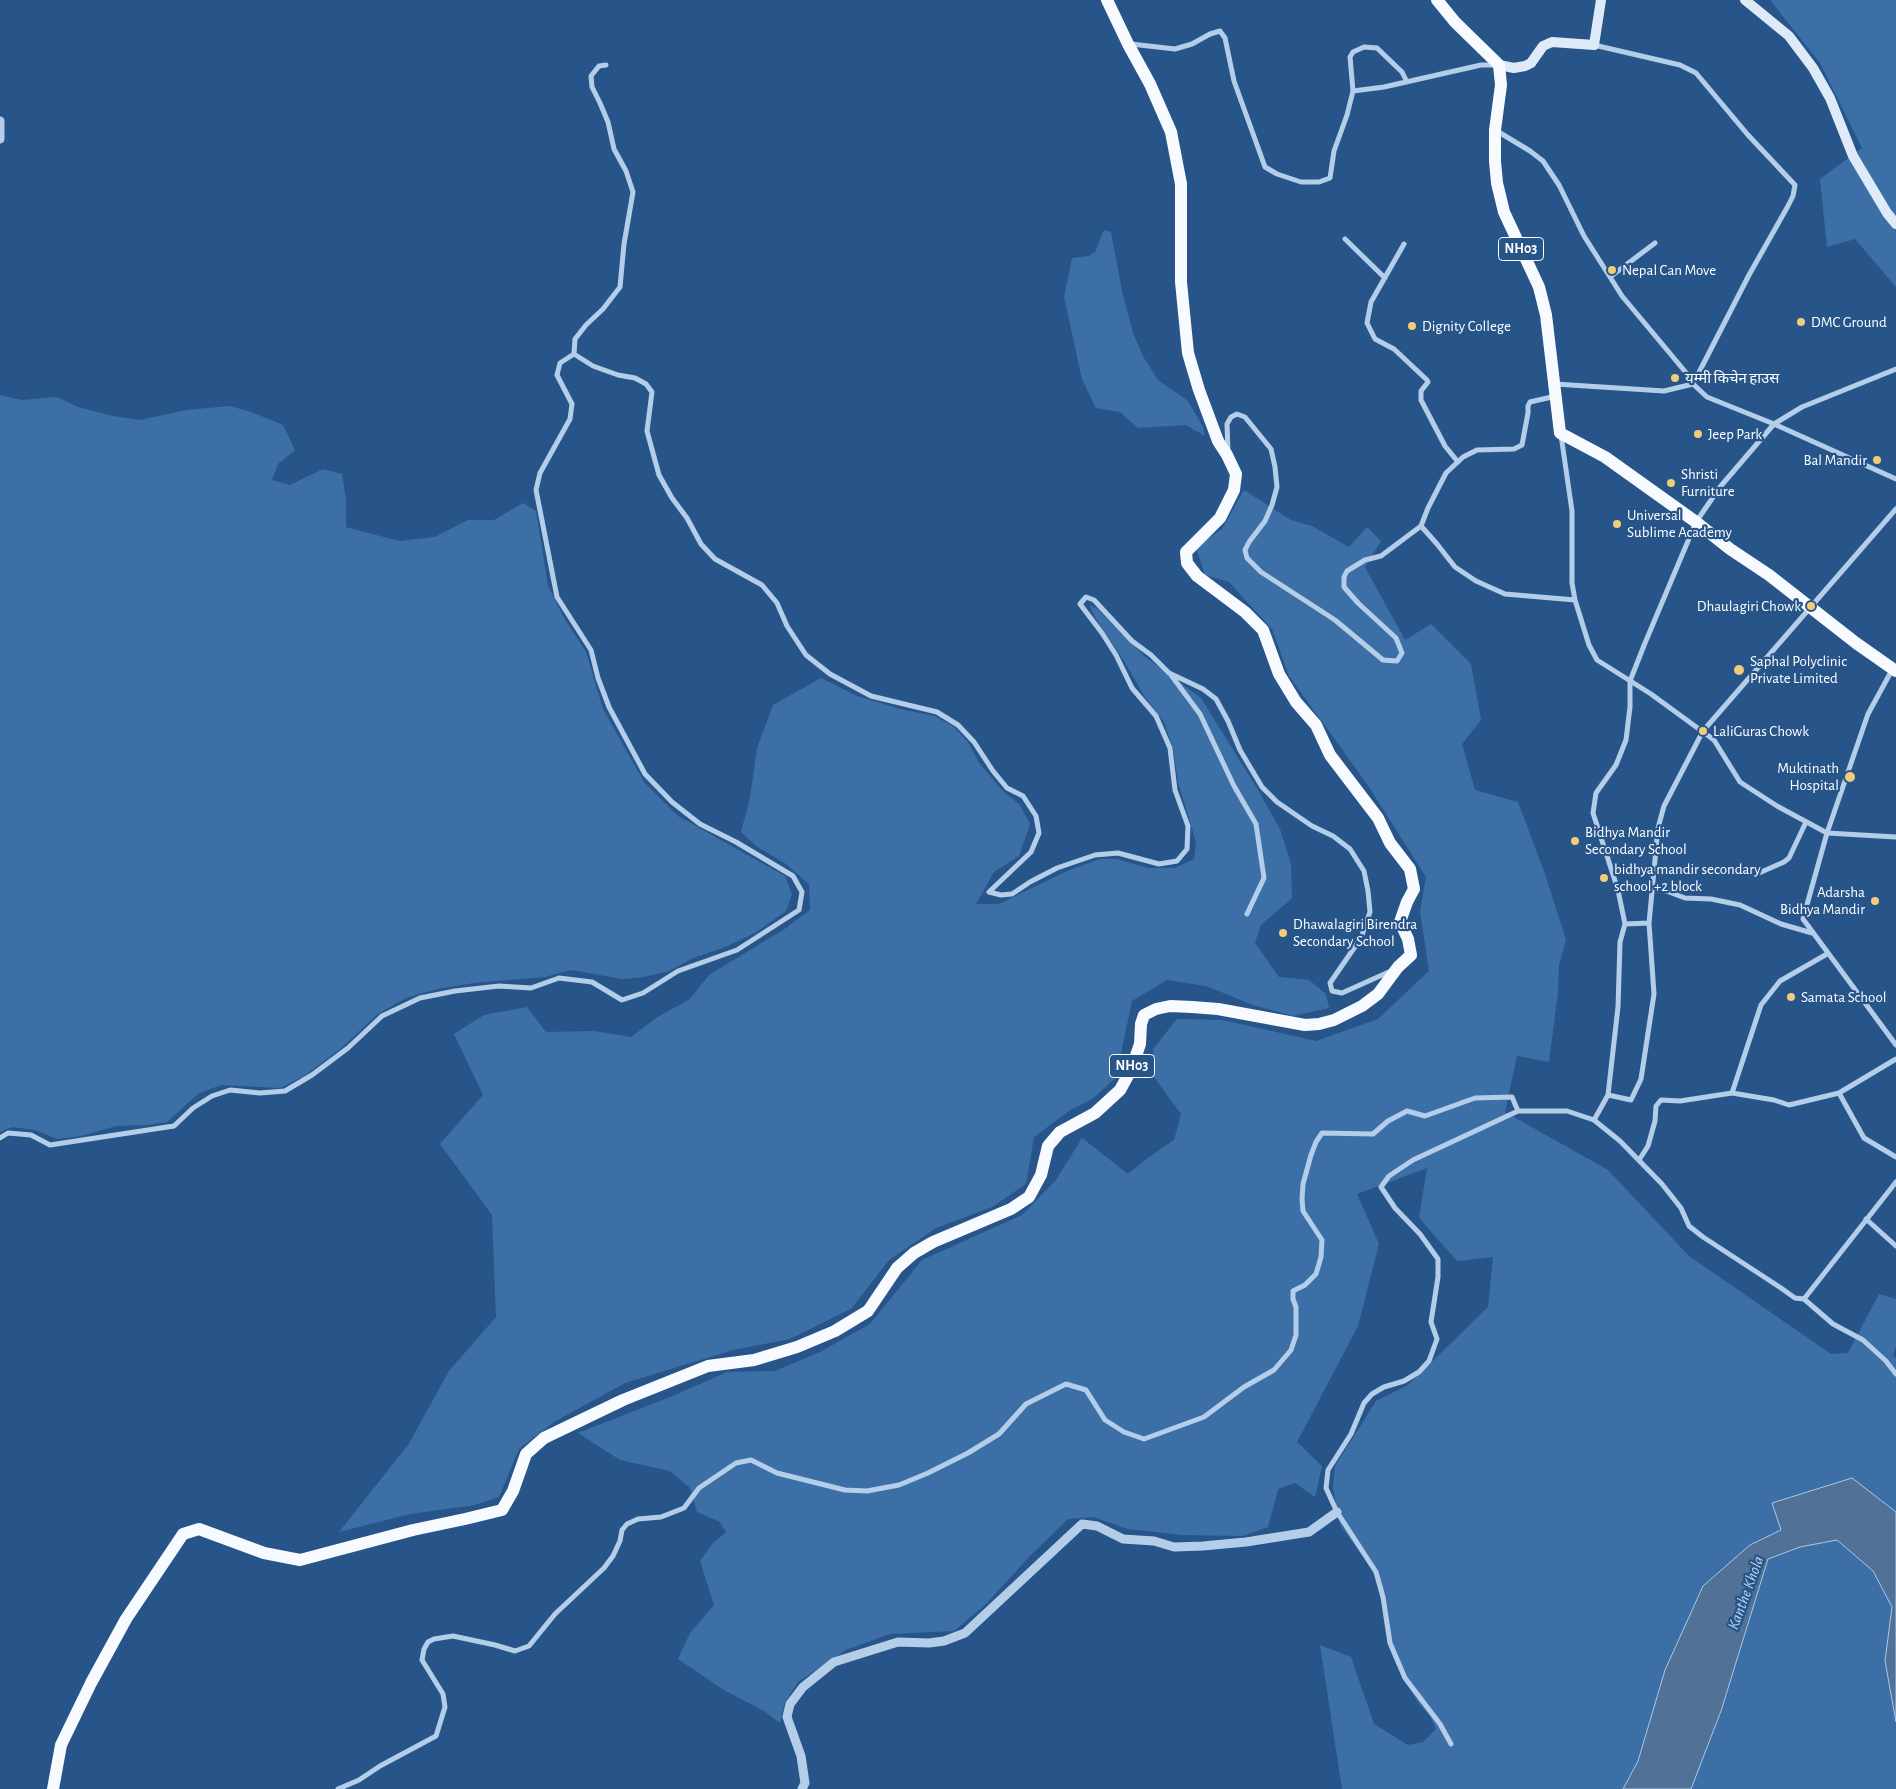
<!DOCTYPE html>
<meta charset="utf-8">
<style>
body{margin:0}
canvas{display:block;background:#27558a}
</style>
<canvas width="1896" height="1789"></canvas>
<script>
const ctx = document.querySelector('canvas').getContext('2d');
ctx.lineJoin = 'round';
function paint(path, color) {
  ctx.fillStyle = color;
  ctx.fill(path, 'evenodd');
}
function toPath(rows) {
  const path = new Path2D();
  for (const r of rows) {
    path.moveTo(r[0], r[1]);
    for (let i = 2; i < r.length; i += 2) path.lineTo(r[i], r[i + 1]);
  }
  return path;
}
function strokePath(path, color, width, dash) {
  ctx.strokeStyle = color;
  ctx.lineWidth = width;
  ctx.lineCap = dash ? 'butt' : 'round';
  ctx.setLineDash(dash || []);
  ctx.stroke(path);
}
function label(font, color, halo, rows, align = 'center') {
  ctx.font = font + ' "Alegreya Sans","Noto Sans Devanagari",sans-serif';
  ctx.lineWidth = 4.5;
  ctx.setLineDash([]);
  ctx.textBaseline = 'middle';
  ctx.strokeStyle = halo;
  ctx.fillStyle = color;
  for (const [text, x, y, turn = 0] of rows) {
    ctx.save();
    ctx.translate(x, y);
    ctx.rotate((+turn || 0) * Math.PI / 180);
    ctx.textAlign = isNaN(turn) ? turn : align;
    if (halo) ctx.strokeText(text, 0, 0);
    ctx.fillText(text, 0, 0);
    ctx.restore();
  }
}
paint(toPath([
 [1770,0,1896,0,1896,287,1855,239,1827,247,1820,179,1862,148,1820,63],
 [1104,230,1111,232,1122,291,1133,333,1144,358,1158,380,1188,401,1203,427,1205,436,1186,425,1138,428,1120,412,1096,408,1082,379,1064,297,1072,258,1089,256,1095,252],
 [0,395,22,400,57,397,78,407,113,416,140,420,186,410,230,406,251,412,283,425,295,450,278,464,272,480,290,485,323,469,342,474,346,499,346,527,399,541,435,537,468,520,494,520,523,503,536,511,548,586,564,618,586,652,603,709,644,782,678,816,785,876,792,894,786,911,755,933,723,948,693,958,669,971,644,977,622,979,571,970,545,977,474,983,437,989,406,998,378,1014,339,1050,304,1076,280,1088,221,1085,198,1094,167,1122,147,1125,116,1126,81,1136,57,1139,35,1130,12,1127,0,1132],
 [1244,490,1291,520,1312,526,1349,547,1367,527,1381,541,1365,567,1405,640,1431,624,1471,664,1481,720,1462,744,1475,790,1518,802,1545,874,1566,940,1559,965,1558,992,1549,1062,1517,1056,1505,1112,1608,1170,1689,1256,1831,1354,1848,1353,1879,1294,1896,1299,1896,1347,1893,1355,1896,1358,1896,1512,1852,1478,1772,1503,1781,1530,1750,1545,1665,1670,1638,1761,1623,1789,1342,1789,1320,1645,1351,1657,1374,1724,1408,1745,1423,1742,1436,1729,1430,1716,1419,1704,1403,1678,1393,1657,1389,1646,1382,1596,1375,1573,1340,1525,1333,1488,1335,1466,1376,1401,1408,1385,1488,1307,1493,1257,1457,1261,1419,1218,1427,1168,1357,1194,1379,1244,1358,1326,1297,1442,1322,1466,1315,1497,1295,1483,1278,1489,1268,1527,1243,1536,1183,1535,1128,1529,1093,1517,1068,1519,1030,1556,985,1605,954,1631,890,1634,846,1650,798,1682,785,1702,780,1723,764,1711,724,1690,678,1659,690,1633,714,1605,700,1561,712,1544,726,1532,720,1522,697,1512,690,1488,670,1471,620,1460,578,1433,675,1395,727,1372,775,1371,820,1352,870,1324,922,1260,1022,1215,1056,1180,1082,1138,1128,1174,1149,1157,1174,1140,1181,1114,1154,1077,1153,1049,1177,1019,1223,1020,1316,1041,1378,1019,1429,971,1420,912,1426,877,1367,784,1289,676,1272,629,1229,582,1205,575,1196,547,1222,529],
 [1089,605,1098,609,1144,656,1201,698,1258,790,1280,829,1291,864,1292,898,1261,925,1255,943,1279,977,1309,980,1326,994,1329,1008,1293,1016,1253,1005,1206,986,1167,980,1132,1001,1116,1077,1094,1098,1069,1111,1034,1137,1026,1184,992,1207,936,1228,889,1260,852,1308,790,1339,733,1350,625,1383,554,1422,519,1449,499,1497,475,1505,410,1514,339,1532,408,1445,449,1371,496,1317,492,1215,440,1144,483,1095,454,1034,484,1015,527,1007,546,1032,594,1031,631,1037,656,1018,690,999,709,975,786,928,810,910,809,884,786,864,756,846,741,832,750,798,757,748,773,705,821,678,857,696,900,709,934,716,953,726,968,742,980,764,1002,790,1020,805,1030,824,1019,856,994,872,976,904,999,904,1067,871,1100,859,1117,859,1148,868,1175,868,1194,859,1196,842,1178,782,1173,748,1164,722,1145,697,1124,661,1095,617],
 [1837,1540,1873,1571,1892,1607,1885,1661,1896,1722,1896,1789,1691,1789,1721,1711,1768,1559,1800,1547]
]), '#3b6fa6');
const water = toPath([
 [1852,1478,1896,1512,1896,1722,1885,1661,1892,1607,1873,1571,1837,1540,1800,1547,1768,1559,1721,1711,1691,1789,1623,1789,1638,1761,1665,1670,1703,1586,1750,1545,1781,1530,1772,1503,1852,1478]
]);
paint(water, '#517196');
strokePath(water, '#a9c9ea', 1);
strokePath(toPath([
 [1131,44,1175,49,1192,44,1210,34,1220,31,1225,38,1234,81,1265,167,1277,174,1301,182,1319,182,1330,178,1334,151,1347,115,1353,91,1350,57,1353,52,1364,47,1377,48,1402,72,1407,82],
 [1594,45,1680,65,1696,73,1748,135,1795,185,1793,196,1788,206,1749,275,1693,384],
 [1353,91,1384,87,1481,65,1494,65],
 [1497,131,1530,151,1543,161,1559,185,1584,236,1610,277,1622,296,1688,375,1693,384],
 [1345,239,1385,278],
 [1404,244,1371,302,1367,323,1375,339,1394,349,1427,380,1428,382,1421,391,1421,400,1445,446,1458,462],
 [1610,277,1655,243],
 [574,354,575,339,586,325,603,309,620,287,624,244,633,192,626,171,614,149,608,122,600,103,592,87,591,76,599,66,606,65],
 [1555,384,1664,391,1693,384,1707,397,1774,424,1896,479],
 [1561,435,1572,511,1572,583,1575,600,1589,645,1597,660,1651,694,1714,740,1740,782,1777,806,1827,833,1896,837],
 [1228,451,1227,424,1231,417,1237,414,1245,417,1271,449,1275,467,1277,487,1272,505,1265,521,1249,542,1245,550,1247,558,1261,572,1335,620,1383,660,1397,661,1402,653,1396,638,1358,603,1344,587,1344,577,1347,571,1365,560,1381,556,1421,526,1437,544,1455,567,1476,581,1505,594,1575,600],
 [1421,526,1428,508,1446,473,1463,457,1477,450,1514,449,1522,445,1528,413,1528,406,1530,402,1556,396],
 [1892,670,1868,714,1827,833,1803,919,1896,1045],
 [1171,675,1200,714,1234,786,1256,824,1264,878,1247,914],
 [1759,873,1784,862,1789,858,1806,822],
 [1653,886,1685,898,1711,899,1740,905,1781,924,1812,933],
 [1625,924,1649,923],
 [1732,1093,1761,1005,1780,981,1827,954],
 [1839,1093,1864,1138,1896,1157],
 [1608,1095,1631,1100,1641,1079,1654,994,1649,923,1658,828,1664,806,1703,731,1896,509],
 [1594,1120,1608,1095,1618,1007,1620,942,1625,924,1618,890,1593,813,1596,793,1616,765,1626,740,1630,707,1630,681,1645,643,1696,522,1720,487,1774,424,1802,407,1896,369],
 [0,1138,8,1133,31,1135,50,1145,174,1126,193,1108,212,1096,230,1090,260,1093,285,1091,312,1075,348,1048,382,1016,420,998,455,991,499,986,531,988,559,978,592,982,622,1000,643,993,678,971,737,950,799,910,802,892,793,876,736,842,700,824,672,802,645,774,609,707,598,678,591,650,557,597,536,490,540,473,570,419,572,404,557,375,560,363,574,354,593,366,618,375,635,378,646,384,652,392,647,431,659,475,672,498,687,518,701,544,715,559,762,585,777,603,787,626,806,655,830,674,871,696,937,712,958,725,974,742,993,771,1007,788,1023,796,1036,816,1039,833,1031,852,989,892,1001,895,1012,894,1030,882,1057,868,1095,855,1118,853,1159,864,1177,861,1187,849,1188,826,1175,790,1170,748,1156,716,1132,688,1116,655,1102,633,1080,604,1086,597,1094,600,1132,641,1151,655,1169,673,1203,689,1216,699,1228,721,1240,750,1262,787,1277,802,1312,826,1333,836,1350,849,1364,871,1368,891,1370,912,1361,938,1330,983,1332,991,1342,993,1391,971],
 [1639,1160,1648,1146,1655,1121,1656,1106,1661,1100,1680,1101,1732,1093,1774,1100,1789,1105,1839,1093,1896,1059],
 [1866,1219,1896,1246],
 [1804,1299,1896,1182],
 [1451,1744,1440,1724,1405,1678,1390,1643,1383,1597,1376,1572,1337,1512,1326,1488,1328,1470,1351,1434,1364,1403,1372,1394,1384,1387,1404,1381,1419,1372,1429,1361,1437,1339,1431,1322,1438,1277,1438,1259,1420,1234,1395,1208,1381,1187,1389,1176,1413,1160,1518,1111,1567,1111,1594,1120,1620,1141,1662,1184,1681,1208,1689,1226,1703,1237,1781,1288,1795,1298,1804,1299,1833,1324,1863,1340,1886,1361,1896,1374],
 [338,1789,359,1780,380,1766,436,1736,445,1707,443,1694,422,1660,424,1649,428,1642,434,1639,453,1636,495,1645,515,1651,529,1646,555,1614,604,1568,613,1556,620,1541,622,1530,627,1524,638,1519,661,1517,684,1508,699,1488,736,1463,751,1460,777,1473,845,1490,867,1491,899,1485,928,1473,968,1453,999,1434,1026,1404,1066,1384,1086,1390,1105,1420,1124,1432,1144,1439,1204,1417,1244,1387,1274,1370,1291,1350,1296,1335,1296,1307,1293,1299,1293,1291,1305,1285,1316,1274,1321,1257,1322,1240,1303,1211,1302,1199,1303,1184,1311,1155,1316,1142,1322,1133,1373,1134,1388,1121,1407,1111,1425,1116,1475,1098,1512,1097,1518,1111]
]), '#b4cee9', 5);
strokePath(toPath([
 [0,121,0,139],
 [802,1789,805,1783,801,1756,787,1717,790,1704,803,1687,834,1662,898,1642,929,1643,944,1641,965,1633,1082,1524,1097,1526,1123,1539,1154,1541,1174,1547,1203,1546,1246,1542,1309,1532,1337,1512]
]), '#b4cee9', 9);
strokePath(toPath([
 [1745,0,1789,36,1813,68,1830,98,1853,156,1887,213,1896,224],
 [1499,65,1514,68,1525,66,1531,63,1543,46,1552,42,1594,45,1601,0]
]), '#dfeaf8', 10);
strokePath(toPath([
 [1437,0,1455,22,1499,65,1501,85,1495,130,1495,161,1497,183,1504,212,1539,287,1546,315,1560,433,1605,457,1696,522,1730,549,1769,575,1856,643,1896,671],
 [53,1789,61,1745,91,1683,126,1619,183,1534,199,1529,264,1553,300,1560,413,1530,465,1519,502,1510,513,1491,526,1454,544,1438,623,1400,708,1366,754,1360,797,1347,835,1331,868,1311,897,1268,914,1253,933,1242,1011,1209,1029,1197,1041,1175,1048,1146,1060,1132,1095,1113,1120,1090,1131,1070,1140,1044,1141,1024,1144,1015,1156,1009,1170,1006,1192,1007,1218,1009,1305,1025,1319,1024,1334,1020,1362,1006,1378,994,1398,967,1411,955,1408,939,1400,922,1407,902,1414,889,1410,869,1390,843,1378,818,1330,755,1316,725,1296,702,1279,674,1263,630,1245,612,1197,576,1187,563,1186,552,1220,518,1234,490,1236,474,1227,455,1218,441,1199,390,1188,353,1181,282,1181,184,1171,132,1150,84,1128,44,1107,0]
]), '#f7fafe', 12);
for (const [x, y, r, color] of [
 [1612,270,5,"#f2cc7a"],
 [1801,322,5,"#f2cc7a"],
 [1412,326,5,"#f2cc7a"],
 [1675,378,5,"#f2cc7a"],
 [1698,434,5,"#f2cc7a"],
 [1877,460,5,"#f2cc7a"],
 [1671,483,5,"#f2cc7a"],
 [1617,524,5,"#f2cc7a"],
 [1811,606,5,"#f2cc7a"],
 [1739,670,6,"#f2cc7a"],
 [1703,731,5,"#f2cc7a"],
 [1850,777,6,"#f2cc7a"],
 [1575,841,5,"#f2cc7a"],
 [1604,878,5,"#f2cc7a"],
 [1875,901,5,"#f2cc7a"],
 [1283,933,5,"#f2cc7a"],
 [1791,997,5,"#f2cc7a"]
]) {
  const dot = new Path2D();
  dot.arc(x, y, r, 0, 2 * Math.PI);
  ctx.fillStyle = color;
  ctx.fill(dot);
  strokePath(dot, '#27558a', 2);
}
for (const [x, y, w] of [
 [1521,249,45],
 [1132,1066,45]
]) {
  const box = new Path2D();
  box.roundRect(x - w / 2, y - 11.5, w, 23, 4);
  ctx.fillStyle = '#27558a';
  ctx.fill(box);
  strokePath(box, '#fff', 1);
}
label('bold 14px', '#fff', null, [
 ["NH03",1521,249],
 ["NH03",1132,1066]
]);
label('15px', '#fff', '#27558a', [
 ["Nepal Can Move",1622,270],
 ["DMC Ground",1811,322],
 ["Dignity College",1422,326],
 ["यम्मी किचेन हाउस",1685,378],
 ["Jeep Park",1708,434],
 ["Bal Mandir",1867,460,"right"],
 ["Shristi",1681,474],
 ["Furniture",1681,491],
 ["Universal",1627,515],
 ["Sublime Academy",1627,532],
 ["Dhaulagiri Chowk",1801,606,"right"],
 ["Saphal Polyclinic",1750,661],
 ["Private Limited",1750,678],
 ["LaliGuras Chowk",1713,731],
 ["Muktinath",1839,768,"right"],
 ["Hospital",1839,785,"right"],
 ["Bidhya Mandir",1585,832],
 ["Secondary School",1585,849],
 ["bidhya mandir secondary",1614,869],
 ["school +2 block",1614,886],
 ["Adarsha",1865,892,"right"],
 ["Bidhya Mandir",1865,909,"right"],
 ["Dhawalagiri Birendra",1293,924],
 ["Secondary School",1293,941],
 ["Samata School",1801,997]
], 'left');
label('italic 16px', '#c0d7f1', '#27558a', [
 ["Kanthe Khola",1746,1593,-70]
]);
</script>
